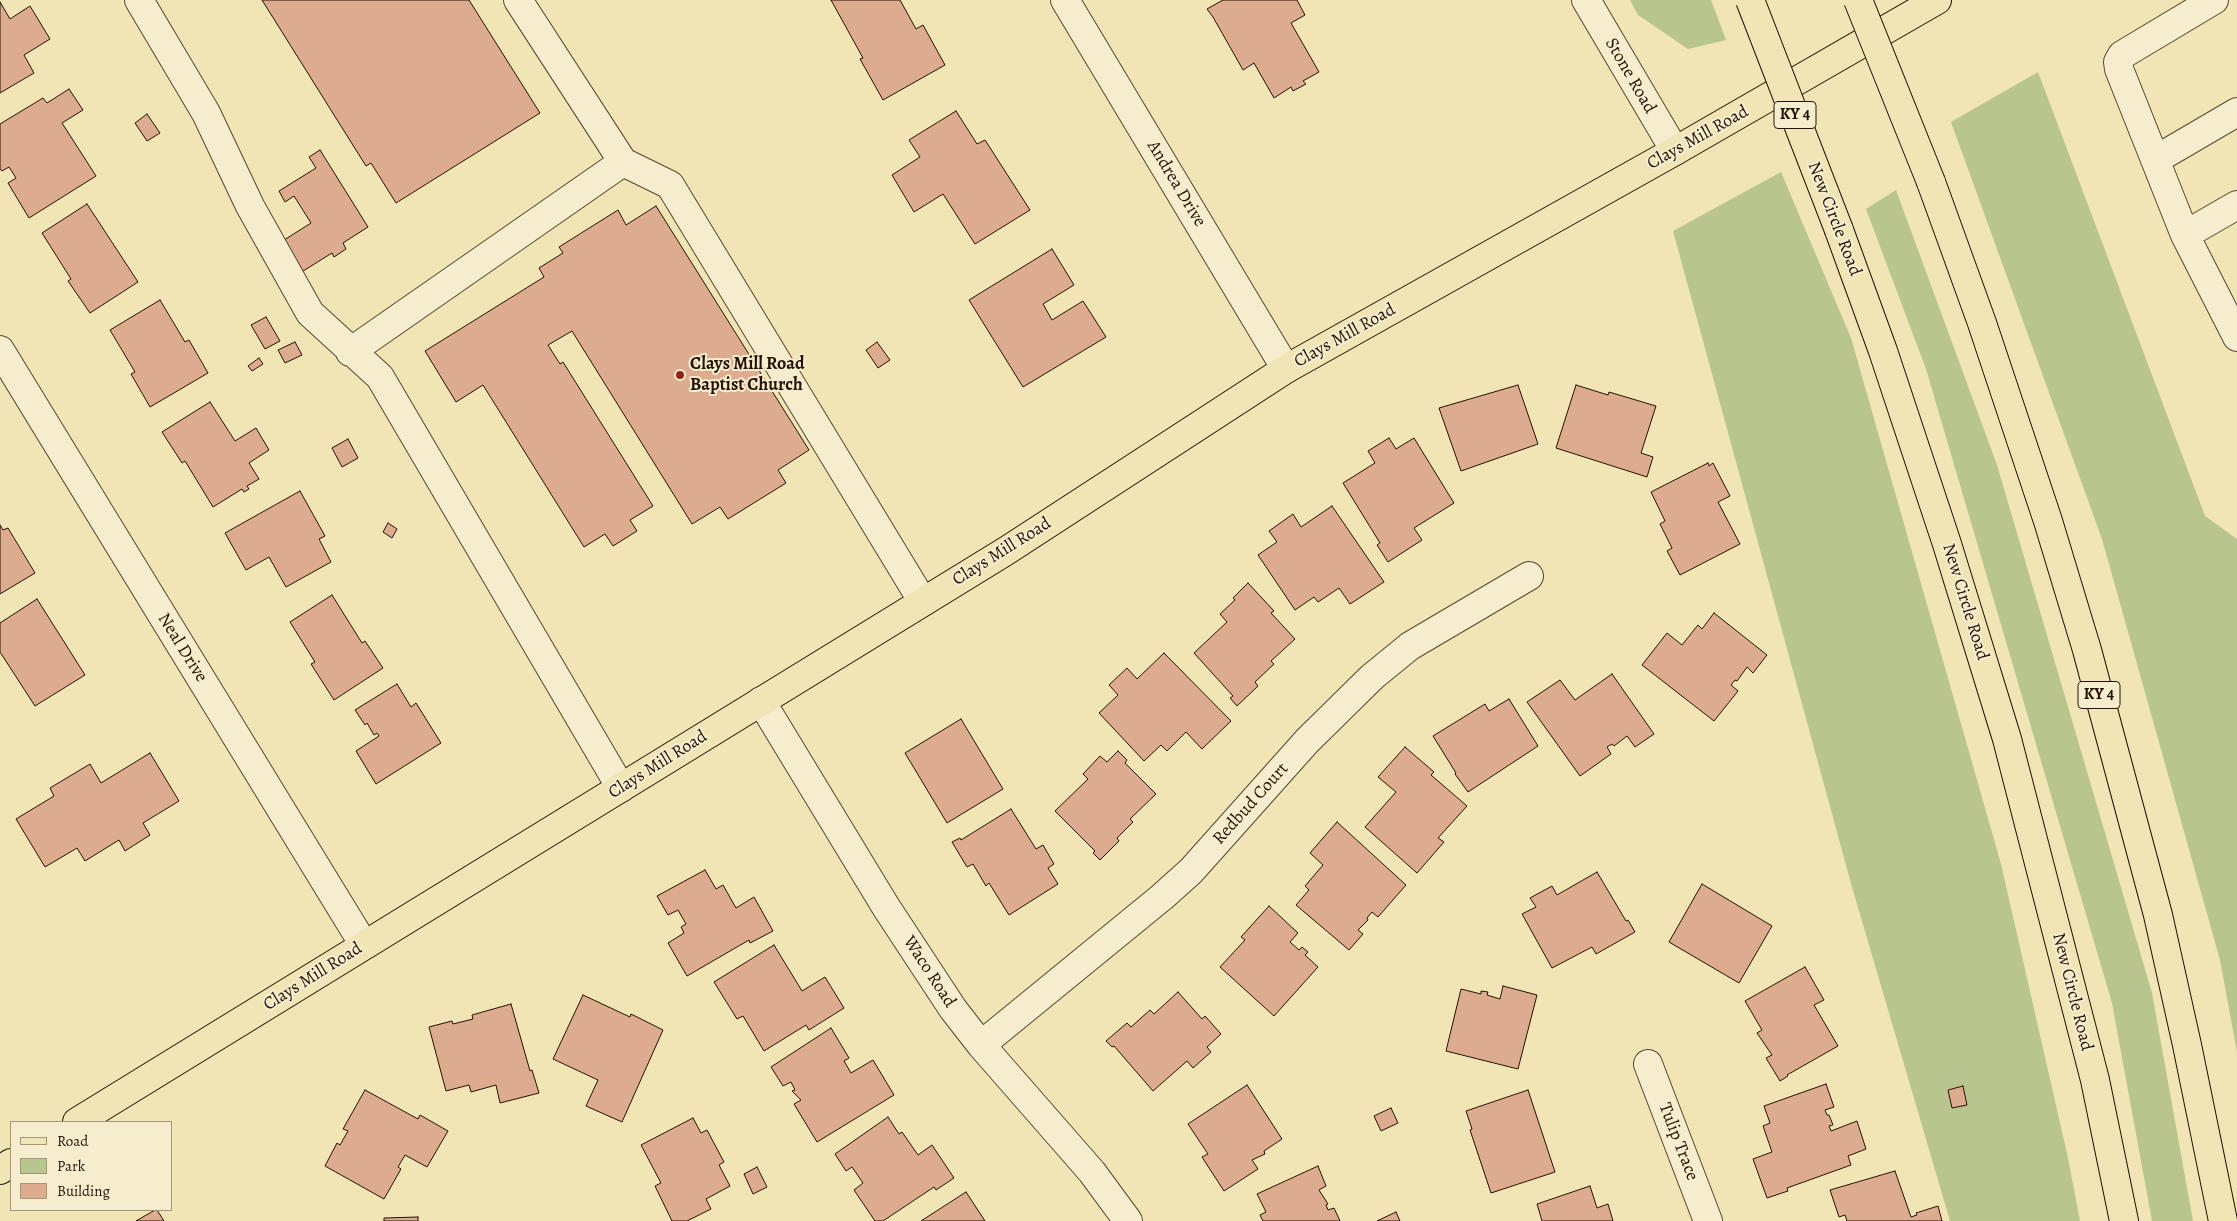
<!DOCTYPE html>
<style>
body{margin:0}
#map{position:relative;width:2237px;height:1221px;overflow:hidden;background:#f1e4b5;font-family:Alegreya,serif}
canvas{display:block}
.legend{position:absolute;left:10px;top:1121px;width:162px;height:90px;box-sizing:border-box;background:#f6edcf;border:1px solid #a2957e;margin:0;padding:6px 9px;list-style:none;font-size:15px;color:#251204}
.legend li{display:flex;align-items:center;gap:10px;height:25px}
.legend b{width:25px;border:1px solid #a2957e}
</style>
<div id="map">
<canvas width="2237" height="1221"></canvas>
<ul class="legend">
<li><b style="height:6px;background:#f1e4b5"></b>Road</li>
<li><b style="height:14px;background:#b8c58f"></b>Park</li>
<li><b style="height:14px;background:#ddab8d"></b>Building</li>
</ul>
</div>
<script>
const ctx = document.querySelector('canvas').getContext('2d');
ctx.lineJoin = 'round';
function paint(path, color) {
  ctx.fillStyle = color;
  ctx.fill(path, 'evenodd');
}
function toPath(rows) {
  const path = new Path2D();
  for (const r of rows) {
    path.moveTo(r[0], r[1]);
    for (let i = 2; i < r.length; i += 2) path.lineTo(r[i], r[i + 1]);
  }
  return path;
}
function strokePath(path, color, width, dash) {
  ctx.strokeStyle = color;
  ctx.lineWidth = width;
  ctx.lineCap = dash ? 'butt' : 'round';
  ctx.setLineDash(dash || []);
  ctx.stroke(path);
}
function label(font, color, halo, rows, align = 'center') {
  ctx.font = font + ' Alegreya,serif';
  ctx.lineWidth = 4;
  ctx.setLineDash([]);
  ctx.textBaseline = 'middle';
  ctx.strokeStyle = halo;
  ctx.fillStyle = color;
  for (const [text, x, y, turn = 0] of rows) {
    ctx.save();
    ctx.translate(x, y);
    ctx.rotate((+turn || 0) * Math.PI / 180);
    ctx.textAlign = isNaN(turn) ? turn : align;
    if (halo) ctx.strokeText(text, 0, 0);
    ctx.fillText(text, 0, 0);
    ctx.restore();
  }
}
paint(toPath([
 [1630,0,1711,0,1726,40,1688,49,1638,15],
 [2038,72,2205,516,2237,539,2237,1052,2220,960,2102,539,1951,122],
 [1781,172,1851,338,2001,864,2068,1158,2080,1221,1950,1221,1852,887,1673,231],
 [1896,190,1997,465,2152,993,2193,1221,2152,1221,2112,1003,1926,369,1866,209]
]), '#b8c58f');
const building = toPath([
 [262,0,469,0,540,113,396,203,371,163,366,166,262,0],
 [831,0,900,0,916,29,923,25,945,65,883,100,860,59,863,58,831,0],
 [1223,0,1297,0,1305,15,1291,23,1319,72,1303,81,1306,84,1293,91,1291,87,1274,98,1254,63,1243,70,1213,17,1207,9,1223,0],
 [0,2,10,19,30,6,50,39,24,55,34,73,0,93,0,2],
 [69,89,83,110,62,123,96,176,29,218,8,183,16,178,9,167,2,171,0,169,0,124,43,98,47,103,69,89],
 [956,111,977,144,985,140,1030,210,975,244,943,194,914,212,892,175,920,157,909,140,956,111],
 [147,114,160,133,147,141,135,123,147,114],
 [320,150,368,227,343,243,346,249,334,257,332,253,300,273,281,242,311,223,294,196,285,202,279,191,316,168,309,157,320,150],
 [87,204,138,282,90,313,68,281,71,279,42,233,87,204],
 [656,206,809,450,778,470,786,483,728,519,720,507,692,524,572,331,548,345,560,364,563,362,653,506,630,520,637,531,613,546,605,534,584,547,483,385,456,402,425,351,544,277,539,268,563,253,559,247,618,210,626,225,656,206],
 [1052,249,1074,285,1043,304,1052,320,1083,301,1106,337,1023,387,969,300,1052,249],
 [160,300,185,342,189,340,208,373,150,407,131,374,135,372,110,330,160,300],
 [266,317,280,341,265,349,251,325,266,317],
 [295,342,302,355,285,363,278,350,295,342],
 [877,342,890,360,878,368,866,350,877,342],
 [259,358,263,364,252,371,248,366,259,358],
 [1518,385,1538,444,1461,471,1439,408,1518,385],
 [1576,385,1608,395,1609,392,1656,406,1641,453,1653,457,1647,477,1556,448,1576,385],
 [210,402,235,441,256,428,269,450,249,463,259,479,247,486,249,489,244,492,242,489,213,507,185,461,182,463,162,432,210,402],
 [1389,438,1396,449,1414,438,1454,503,1414,528,1422,540,1388,562,1377,545,1380,543,1343,483,1375,463,1368,451,1389,438],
 [348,439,358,458,342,467,332,448,348,439],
 [1708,463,1709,466,1713,463,1730,496,1718,502,1740,544,1680,575,1667,551,1672,548,1660,524,1665,521,1651,492,1708,463],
 [300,491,325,536,319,539,331,562,286,587,269,557,246,570,225,533,300,491],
 [1332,506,1384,582,1350,604,1339,588,1318,602,1314,597,1295,610,1258,555,1277,542,1269,531,1293,514,1301,527,1332,506],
 [388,523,397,529,392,538,383,532,388,523],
 [0,525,3,530,8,528,35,573,0,594,0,525],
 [1248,583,1274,611,1271,613,1295,639,1271,661,1274,664,1255,682,1258,686,1237,706,1230,698,1233,696,1194,653,1227,622,1220,614,1235,600,1233,598,1248,583],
 [332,595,362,643,365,641,383,668,334,700,311,664,315,662,290,622,332,595],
 [37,599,85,675,35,706,0,652,0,623,37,599],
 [1714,613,1767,655,1753,673,1747,667,1737,681,1735,680,1731,685,1738,691,1714,721,1642,665,1667,633,1682,645,1698,625,1702,629,1714,613],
 [1164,653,1231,721,1202,749,1186,732,1167,751,1161,745,1144,761,1099,713,1118,695,1109,685,1127,668,1137,679,1164,653],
 [1612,674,1654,734,1635,747,1627,736,1614,746,1612,744,1607,747,1611,754,1580,776,1527,702,1560,680,1575,700,1612,674],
 [397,684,411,707,416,703,441,743,376,784,356,751,379,736,377,733,374,735,367,723,365,725,355,710,397,684],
 [1509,699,1538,746,1468,792,1455,774,1456,773,1433,736,1485,704,1489,711,1509,699],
 [961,719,1003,789,947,823,905,753,961,719],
 [1405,747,1434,772,1431,775,1467,806,1438,838,1444,842,1417,873,1365,827,1396,792,1378,777,1405,747],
 [1118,751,1127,760,1125,763,1156,794,1130,819,1133,822,1117,838,1119,841,1100,860,1093,853,1095,851,1055,811,1088,779,1083,774,1100,756,1107,762,1118,751],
 [150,753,179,801,143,823,150,835,125,851,119,840,85,861,77,848,45,867,16,819,54,796,50,788,90,764,101,783,150,753],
 [1011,809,1036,849,1043,845,1054,864,1048,868,1058,884,1009,915,989,883,986,886,973,864,967,867,952,842,960,838,961,840,1011,809],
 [1337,822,1406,885,1378,917,1372,912,1367,918,1368,920,1358,930,1363,934,1349,950,1296,905,1309,890,1305,886,1323,865,1310,853,1337,822],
 [705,870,716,889,723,885,736,908,754,897,773,931,750,943,749,940,687,976,668,943,684,933,681,927,686,924,678,910,668,915,657,896,705,870],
 [1597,872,1626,921,1628,920,1635,932,1596,954,1592,947,1552,968,1522,914,1536,907,1530,898,1552,886,1557,895,1597,872],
 [1702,884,1772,926,1739,983,1669,942,1702,884],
 [1269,906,1298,933,1290,942,1299,950,1302,947,1308,952,1305,955,1318,967,1274,1016,1220,967,1245,940,1241,937,1269,906],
 [774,945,802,991,825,977,844,1008,809,1030,806,1025,764,1051,743,1016,737,1019,714,982,774,945],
 [1805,967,1824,1000,1814,1005,1838,1046,1787,1075,1788,1076,1780,1081,1766,1058,1772,1055,1757,1033,1762,1030,1745,1001,1805,967],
 [1503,986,1537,995,1518,1069,1446,1051,1461,989,1481,994,1481,991,1488,992,1487,995,1500,999,1503,986],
 [1178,992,1202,1019,1205,1016,1221,1034,1207,1047,1211,1052,1193,1068,1187,1061,1153,1091,1114,1046,1112,1047,1106,1041,1127,1023,1131,1027,1150,1010,1154,1014,1178,992],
 [583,995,630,1017,631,1014,663,1030,622,1122,586,1106,598,1080,553,1059,583,995],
 [511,1004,530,1071,532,1070,539,1093,500,1103,496,1085,471,1092,469,1085,446,1091,429,1027,452,1021,453,1024,473,1019,472,1015,511,1004],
 [831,1028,849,1058,844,1061,851,1073,873,1060,894,1095,817,1142,794,1104,801,1100,792,1091,795,1090,791,1082,783,1086,771,1067,831,1028],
 [1826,1084,1834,1107,1825,1110,1827,1115,1829,1115,1833,1125,1829,1126,1831,1131,1857,1121,1866,1149,1848,1156,1851,1165,1787,1188,1788,1191,1767,1198,1753,1159,1772,1152,1763,1126,1770,1123,1764,1106,1826,1084],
 [1247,1085,1282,1139,1264,1151,1265,1154,1252,1160,1258,1169,1224,1191,1202,1157,1208,1154,1188,1124,1247,1085],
 [1963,1086,1967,1105,1952,1108,1948,1090,1963,1086],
 [365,1090,418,1119,420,1115,448,1131,427,1167,405,1155,398,1167,401,1169,384,1199,325,1166,337,1143,340,1145,348,1131,343,1129,365,1090],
 [1528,1090,1555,1172,1491,1193,1470,1130,1472,1129,1466,1111,1528,1090],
 [1391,1108,1398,1123,1381,1131,1374,1116,1391,1108],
 [888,1117,899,1134,902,1132,918,1155,932,1145,954,1178,936,1190,934,1187,883,1221,875,1221,854,1190,863,1183,852,1167,846,1171,835,1154,888,1117],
 [693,1118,701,1133,707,1130,724,1162,719,1165,730,1186,706,1199,711,1209,687,1221,672,1221,655,1186,661,1183,641,1145,693,1118],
 [1318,1166,1326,1186,1319,1190,1328,1204,1326,1205,1328,1210,1334,1208,1340,1221,1263,1221,1260,1215,1266,1212,1257,1194,1318,1166],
 [757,1167,767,1187,753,1194,744,1174,757,1167],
 [1895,1171,1911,1217,1917,1215,1916,1213,1938,1206,1942,1221,1847,1221,1845,1215,1839,1217,1830,1190,1895,1171],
 [1590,1186,1597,1208,1608,1204,1613,1221,1542,1221,1537,1204,1590,1186],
 [966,1192,985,1221,921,1221,966,1192],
 [155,1210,157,1210,164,1221,136,1221,155,1210],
 [1396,1212,1400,1221,1377,1221,1396,1212],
 [418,1217,418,1221,384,1221,384,1218,418,1217]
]);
paint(building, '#ddab8d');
strokePath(building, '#251204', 1);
const minor = toPath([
 [139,0,206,113,250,206,310,313,380,377,621,788],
 [518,0,623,162,670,185,923,602],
 [1065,0,1286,369],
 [1586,0,1675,151],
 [2155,160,2237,112],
 [2237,205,2185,235,2237,337],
 [2185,235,2119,69,2118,62,2122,55,2214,0],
 [0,350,364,945],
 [350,352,623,162],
 [761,701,886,907,953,1009,981,1045,1092,1172,1128,1221],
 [981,1045,1162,897,1191,871,1307,741,1372,677,1410,646,1529,576],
 [1648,1064,1708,1221]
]);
const major = toPath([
 [77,1122,1006,551,1286,369,1675,151,1937,0],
 [0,1170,11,1163]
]);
const highway = toPath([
 [1931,182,1982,323,2048,521,2087,650,2158,915,2187,1045,2223,1221],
 [1839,230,1883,351,1947,544,2007,739,2095,1080,2124,1221]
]);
strokePath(minor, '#584630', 30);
strokePath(major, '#251204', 30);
strokePath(highway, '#251204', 30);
strokePath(minor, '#f6edcf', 28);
strokePath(major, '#f1e4b5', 28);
strokePath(highway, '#f1e4b5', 28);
const highwayBridge = toPath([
 [1750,0,1839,230],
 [1858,0,1931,182]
]);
strokePath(highwayBridge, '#251204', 30, []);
strokePath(highwayBridge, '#f1e4b5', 28);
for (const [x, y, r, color] of [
 [680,375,5,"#8f2418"]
]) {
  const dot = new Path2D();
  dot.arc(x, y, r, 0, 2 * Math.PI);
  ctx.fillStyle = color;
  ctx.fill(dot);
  strokePath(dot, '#f6edcf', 2);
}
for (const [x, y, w] of [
 [1795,115,42],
 [2099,695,42]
]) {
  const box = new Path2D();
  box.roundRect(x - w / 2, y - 13.5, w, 27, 4);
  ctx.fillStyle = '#f6edcf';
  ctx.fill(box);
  strokePath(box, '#251204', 1);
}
label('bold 16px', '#251204', null, [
 ["KY 4",1795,115],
 ["KY 4",2099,695]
]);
label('18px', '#251204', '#f6edcf', [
 ["Stone Road",1630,76,60],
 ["Clays Mill Road",1698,138,-29],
 ["Andrea Drive",1176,184,59],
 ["New Circle Road",1834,219,69],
 ["Clays Mill Road",1345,336,-29],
 ["Clays Mill Road",1002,552,-32],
 ["New Circle Road",1965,602,73],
 ["Neal Drive",182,648,58],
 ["Clays Mill Road",658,765,-32],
 ["Redbud Court",1251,804,-48],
 ["Waco Road",929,972,57],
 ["Clays Mill Road",313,977,-32],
 ["New Circle Road",2072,992,76],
 ["Tulip Trace",1678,1142,69]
]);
label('bold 18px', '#251204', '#f6edcf', [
 ["Clays Mill Road",690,365],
 ["Baptist Church",690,386]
], 'left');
</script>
